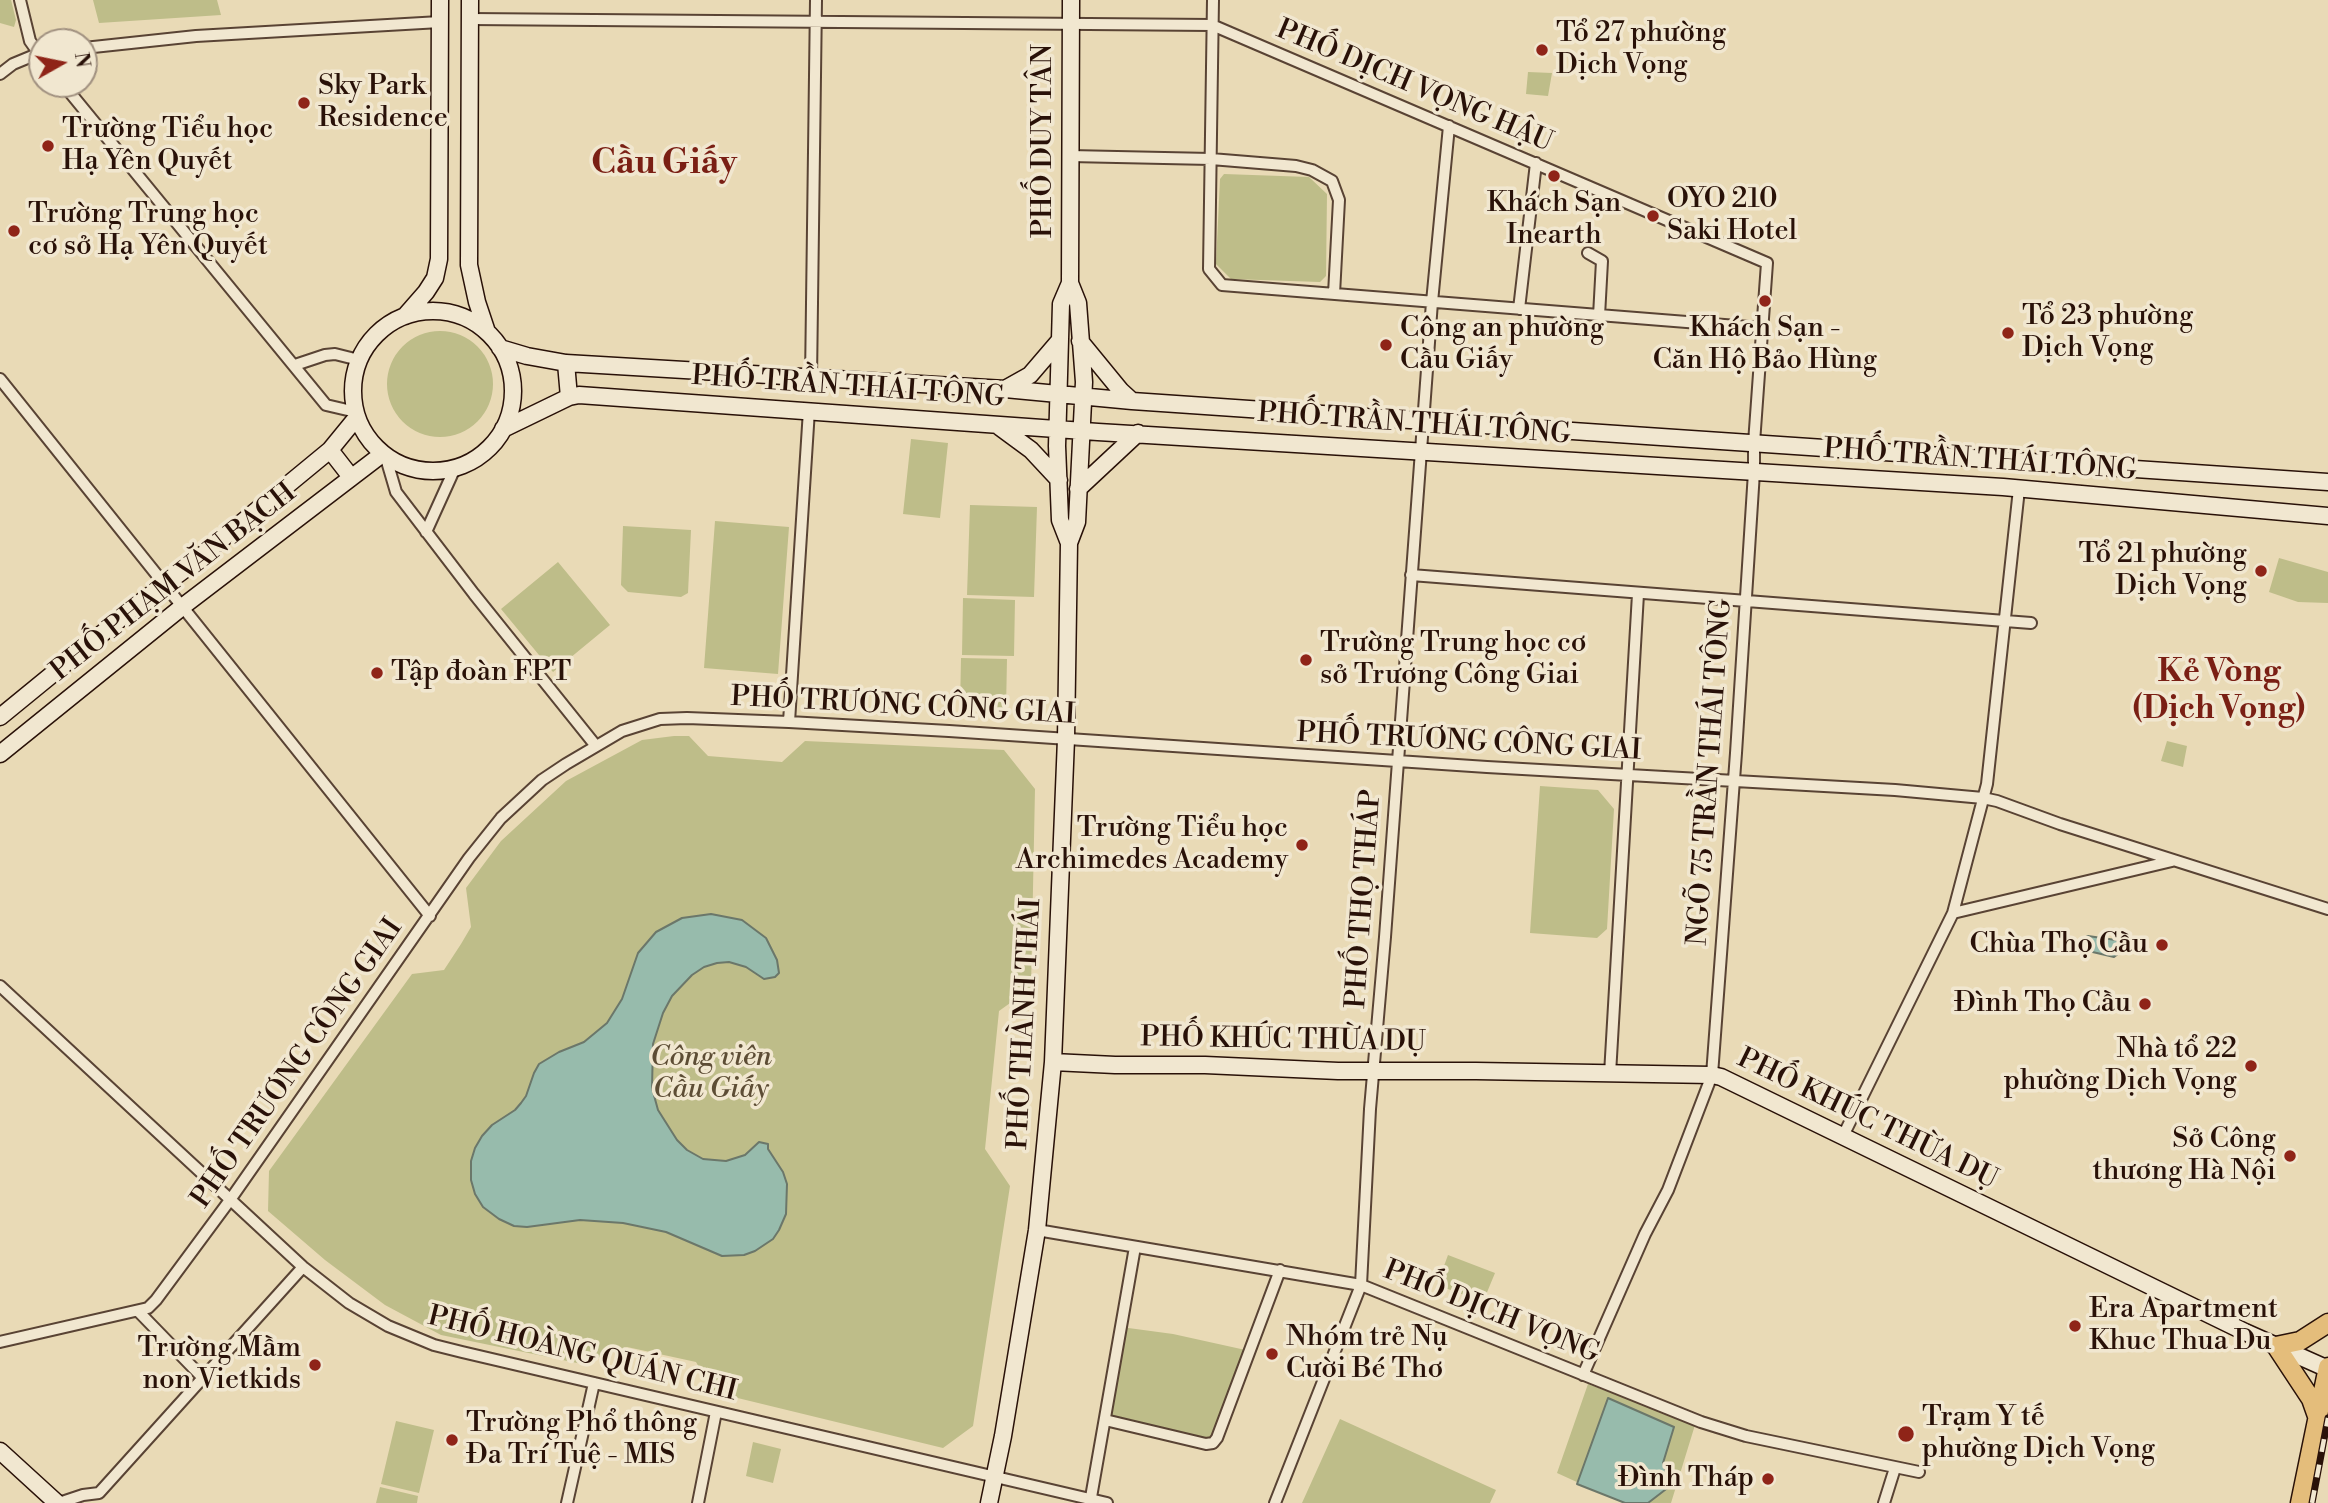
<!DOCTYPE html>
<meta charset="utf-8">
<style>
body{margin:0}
#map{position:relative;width:2328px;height:1503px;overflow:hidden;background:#e9dab6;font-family:"Libre Bodoni",serif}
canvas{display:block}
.north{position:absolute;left:28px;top:28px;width:70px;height:70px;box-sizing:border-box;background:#f1e7d0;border:2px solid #a19180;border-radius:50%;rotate:81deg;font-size:19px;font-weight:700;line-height:28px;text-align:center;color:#291108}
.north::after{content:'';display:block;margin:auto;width:24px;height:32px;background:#8f2418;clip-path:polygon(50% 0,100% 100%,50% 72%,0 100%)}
</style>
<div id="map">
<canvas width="2328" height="1503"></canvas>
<div class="north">N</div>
</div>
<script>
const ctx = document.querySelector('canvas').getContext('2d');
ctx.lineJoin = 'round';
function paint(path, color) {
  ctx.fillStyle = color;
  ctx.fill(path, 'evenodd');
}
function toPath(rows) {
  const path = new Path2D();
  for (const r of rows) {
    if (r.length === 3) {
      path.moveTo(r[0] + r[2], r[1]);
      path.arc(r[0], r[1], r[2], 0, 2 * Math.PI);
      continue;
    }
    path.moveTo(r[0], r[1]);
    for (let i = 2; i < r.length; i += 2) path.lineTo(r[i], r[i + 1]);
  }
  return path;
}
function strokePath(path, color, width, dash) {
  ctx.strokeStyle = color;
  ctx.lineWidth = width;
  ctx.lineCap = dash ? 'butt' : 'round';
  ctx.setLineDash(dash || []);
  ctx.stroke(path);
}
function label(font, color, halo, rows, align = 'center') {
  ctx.font = font + ' "Libre Bodoni",serif';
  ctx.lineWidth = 7;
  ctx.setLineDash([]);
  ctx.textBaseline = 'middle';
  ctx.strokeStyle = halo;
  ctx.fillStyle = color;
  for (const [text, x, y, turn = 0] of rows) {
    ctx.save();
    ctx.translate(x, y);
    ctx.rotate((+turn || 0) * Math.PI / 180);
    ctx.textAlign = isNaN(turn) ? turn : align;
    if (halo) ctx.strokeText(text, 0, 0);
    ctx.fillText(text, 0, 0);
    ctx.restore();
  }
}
paint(toPath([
 [0,0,11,0,16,20,14,27,0,23],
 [93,0,217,0,221,15,99,23],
 [1528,72,1552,73,1548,96,1526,94],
 [1224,174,1309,177,1327,194,1326,276,1320,282,1231,279,1216,264,1220,179],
 [440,384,53],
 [911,439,948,443,940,518,903,514],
 [970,505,1037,507,1034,597,967,595],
 [715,521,789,527,778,674,704,668],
 [623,526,691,530,688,593,681,597,628,592,621,585],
 [2279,558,2328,572,2328,603,2298,602,2269,592],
 [558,562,610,625,553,672,501,609],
 [963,598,1015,600,1014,656,962,655],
 [961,658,1007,659,1006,710,960,709],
 [674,736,689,736,708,756,782,762,805,741,1004,750,1035,789,1031,988,999,1011,985,1149,1010,1186,973,1426,943,1448,713,1392,696,1362,627,1347,582,1364,441,1335,385,1305,325,1260,268,1211,269,1171,412,974,444,970,461,944,471,927,466,888,501,841,566,781,642,740],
 [2167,741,2187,746,2183,767,2161,761],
 [1540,786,1598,790,1614,809,1607,929,1597,938,1530,933],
 [1448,1255,1495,1273,1483,1302,1437,1285],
 [1121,1327,1173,1334,1250,1351,1213,1443,1105,1420],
 [1588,1384,1695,1425,1671,1503,1623,1503,1557,1473],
 [1340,1419,1496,1490,1490,1503,1302,1503],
 [396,1421,434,1430,419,1493,381,1484],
 [753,1442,781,1449,773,1483,746,1476],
 [380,1487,418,1496,417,1503,376,1503]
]), '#bebd89');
const water = toPath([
 [711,914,742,920,766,938,777,960,779,973,775,977,764,979,746,967,729,962,717,963,704,967,692,975,672,996,663,1013,653,1044,652,1088,658,1110,677,1140,687,1150,703,1159,726,1161,745,1155,759,1142,768,1144,768,1149,783,1172,787,1184,786,1214,779,1230,773,1239,755,1251,744,1255,722,1256,666,1232,623,1223,580,1220,527,1227,514,1226,499,1219,483,1207,475,1194,471,1180,471,1161,475,1148,482,1136,492,1125,515,1110,521,1103,526,1096,534,1073,539,1064,559,1052,584,1042,607,1023,622,999,638,953,656,932,682,918,711,914],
 [2088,936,2116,940,2119,943,2118,954,2114,957,2084,950,2082,946,2086,937,2088,936],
 [1608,1398,1674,1427,1663,1463,1666,1473,1674,1483,1648,1503,1625,1503,1577,1484,1608,1398]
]);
paint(water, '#97bbac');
strokePath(water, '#6b776a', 2);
const street = toPath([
 [20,0,30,41,42,58],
 [1213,0,1209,269,1222,285,1762,328],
 [470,19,1212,25,1767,263,1754,443,1754,472,1736,753,1712,1075,1668,1190,1645,1234,1583,1375],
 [84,48,196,36,440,22],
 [0,74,13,64,42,52],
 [63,84,326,405,356,412],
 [1070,156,1211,159,1296,166,1312,170,1332,181,1339,200,1334,294],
 [1588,253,1602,261,1599,316],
 [1519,309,1536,163],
 [295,365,325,355,335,354,359,360],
 [0,379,430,916],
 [811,379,816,0],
 [386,458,396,492,474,594,596,746],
 [426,532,455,468],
 [1411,575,2031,623],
 [789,722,809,410],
 [1953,913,2172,861],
 [0,986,303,1267,349,1303,388,1326,434,1345,462,1352,1107,1503],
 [1610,1074,1638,594],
 [1843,1136,1953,913,1987,784,2019,489],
 [1037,1230,1361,1285,1701,1422,1746,1436,1919,1472],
 [138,1311,203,1378],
 [0,1342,148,1308,156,1300,230,1200,469,858,501,818,542,780,566,764,622,731,660,719,687,718,789,722,949,731,1487,767,1895,790,1983,798,1997,801,2060,824,2328,909],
 [1105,1420,1206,1444,1213,1443,1217,1438,1280,1270],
 [59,1503,83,1495,99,1493,303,1267],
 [567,1503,594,1383],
 [698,1503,716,1412],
 [1090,1503,1135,1247],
 [1275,1503,1361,1285,1370,1109,1385,937,1432,302,1449,126],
 [1884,1503,1895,1468]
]);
const secondary = toPath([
 [470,0,469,265,477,302,487,332],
 [433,391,80],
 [405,316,426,292,435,278,439,259,440,0],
 [1080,341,1121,391,1132,401],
 [500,348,527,356,566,363,1005,389,1132,401,1454,423,2328,482],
 [566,363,569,397],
 [1005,389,1030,375,1060,340],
 [997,425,1031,450,1059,480],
 [503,429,569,397,579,395,1098,432,2003,487,2328,516],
 [330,450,351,477],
 [1078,489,1138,433],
 [1069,543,1060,520,1057,446,1061,304,1070,283],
 [0,717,137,605,188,567,330,450,357,417],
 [0,754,182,607,381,455],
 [1053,1062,1115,1065,1205,1065,1338,1071,1476,1071,1712,1075,1721,1077,2245,1332,2328,1369],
 [0,1451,57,1503],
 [989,1503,1003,1436,1037,1230,1053,1062,1066,739,1069,543,1077,522,1084,382,1078,303,1070,283,1071,0]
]);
const primary = toPath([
 [2276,1346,2311,1399,2317,1416],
 [2276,1346,2300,1341,2328,1323],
 [2300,1503,2328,1367]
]);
strokePath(street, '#594334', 14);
strokePath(secondary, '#291108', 19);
strokePath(primary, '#291108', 21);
strokePath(street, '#f1e7d0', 10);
strokePath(secondary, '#f1e7d0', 16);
strokePath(primary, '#e4bd7b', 18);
const rail = toPath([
 [2312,1503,2328,1418]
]);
strokePath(rail, '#291108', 7);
strokePath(rail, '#f1e7d0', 4.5, [13]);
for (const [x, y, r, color] of [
 [1542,50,7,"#8f2418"],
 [304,103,7,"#8f2418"],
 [48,146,7,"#8f2418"],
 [1554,176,7,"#8f2418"],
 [1653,216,7,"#8f2418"],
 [14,231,7,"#8f2418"],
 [1765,301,7,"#8f2418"],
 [2008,333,7,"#8f2418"],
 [1386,345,7,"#8f2418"],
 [2261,571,7,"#8f2418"],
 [1306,660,7,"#8f2418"],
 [377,673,7,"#8f2418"],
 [1302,845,7,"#8f2418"],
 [2162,945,7,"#8f2418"],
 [2145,1004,7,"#8f2418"],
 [2251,1066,7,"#8f2418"],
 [2290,1156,7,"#8f2418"],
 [2075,1326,7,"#8f2418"],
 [1272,1354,7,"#8f2418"],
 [315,1365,7,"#8f2418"],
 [1906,1434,9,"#8f2418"],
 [452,1440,7,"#8f2418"],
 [1768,1479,7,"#8f2418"]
]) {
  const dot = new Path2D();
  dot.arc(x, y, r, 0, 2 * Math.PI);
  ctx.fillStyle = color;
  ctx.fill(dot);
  strokePath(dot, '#f1e7d0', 2.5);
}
label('28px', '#291108', '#f1e7d0', [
 ["Tổ 27 phường",1556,34],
 ["Dịch Vọng",1556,66],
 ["Sky Park",318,87],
 ["Residence",318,119],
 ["Trường Tiểu học",62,130],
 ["Hạ Yên Quyết",62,162],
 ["OYO 210",1667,200],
 ["Saki Hotel",1667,232],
 ["Khách Sạn",1554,204,"center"],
 ["Inearth",1554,236,"center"],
 ["Trường Trung học",28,215],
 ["cơ sở Hạ Yên Quyết",28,247],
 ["Tổ 23 phường",2022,317],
 ["Dịch Vọng",2022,349],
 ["Công an phường",1400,329],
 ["Cầu Giấy",1400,361],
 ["Khách Sạn -",1765,329,"center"],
 ["Căn Hộ Bảo Hùng",1765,361,"center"],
 ["Tổ 21 phường",2247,555,"right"],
 ["Dịch Vọng",2247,587,"right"],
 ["Trường Trung học cơ",1320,644],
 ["sở Trương Công Giai",1320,676],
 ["Tập đoàn FPT",391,673],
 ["Trường Tiểu học",1288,829,"right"],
 ["Archimedes Academy",1288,861,"right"],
 ["Chùa Thọ Cầu",2148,945,"right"],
 ["Đình Thọ Cầu",2131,1004,"right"],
 ["Nhà tổ 22",2237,1050,"right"],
 ["phường Dịch Vọng",2237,1082,"right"],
 ["Sở Công",2276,1140,"right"],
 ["thương Hà Nội",2276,1172,"right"],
 ["Era Apartment",2089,1310],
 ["Khuc Thua Du",2089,1342],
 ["Nhóm trẻ Nụ",1286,1338],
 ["Cười Bé Thơ",1286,1370],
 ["Trường Mầm",301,1349,"right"],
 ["non Vietkids",301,1381,"right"],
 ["Trạm Y tế",1922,1418],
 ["phường Dịch Vọng",1922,1450],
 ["Trường Phổ thông",466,1424],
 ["Đa Trí Tuệ - MIS",466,1456],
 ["Đình Tháp",1754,1479,"right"]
], 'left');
label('28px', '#291108', '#f1e7d0', [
 ["PHỐ DỊCH VỌNG HẬU",1414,87,23],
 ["PHỐ DUY TÂN",1044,141,-90],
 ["PHỐ TRẦN THÁI TÔNG",848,388,4],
 ["PHỐ TRẦN THÁI TÔNG",1414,425,4],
 ["PHỐ TRẦN THÁI TÔNG",1980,461,4],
 ["PHỐ PHẠM VĂN BẠCH",174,583,-38],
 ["PHỐ TRƯƠNG CÔNG GIAI",903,707,3],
 ["PHỐ TRƯƠNG CÔNG GIAI",1469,743,3],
 ["NGÕ 75 TRẦN THÁI TÔNG",1711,772,-86],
 ["PHỐ THỌ THÁP",1365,899,-86],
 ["PHỐ THÀNH THÁI",1026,1024,-87],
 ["PHỐ KHÚC THỪA DỤ",1283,1041,1],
 ["PHỐ TRƯƠNG CÔNG GIAI",298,1064,-55],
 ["PHỐ KHÚC THỪA DỤ",1867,1120,26],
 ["PHỐ DỊCH VỌNG",1491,1313,22],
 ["PHỐ HOÀNG QUÁN CHI",582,1355,14]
]);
label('italic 28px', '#5d4d35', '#f1e7d0', [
 ["Công viên",711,1058],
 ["Cầu Giấy",711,1090]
]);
label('bold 32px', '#7a1f14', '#f1e7d0', [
 ["Kẻ Vòng",2219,673],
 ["(Dịch Vọng)",2219,710]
]);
label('bold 35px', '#7a1f14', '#f1e7d0', [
 ["Cầu Giấy",664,165]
]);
</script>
